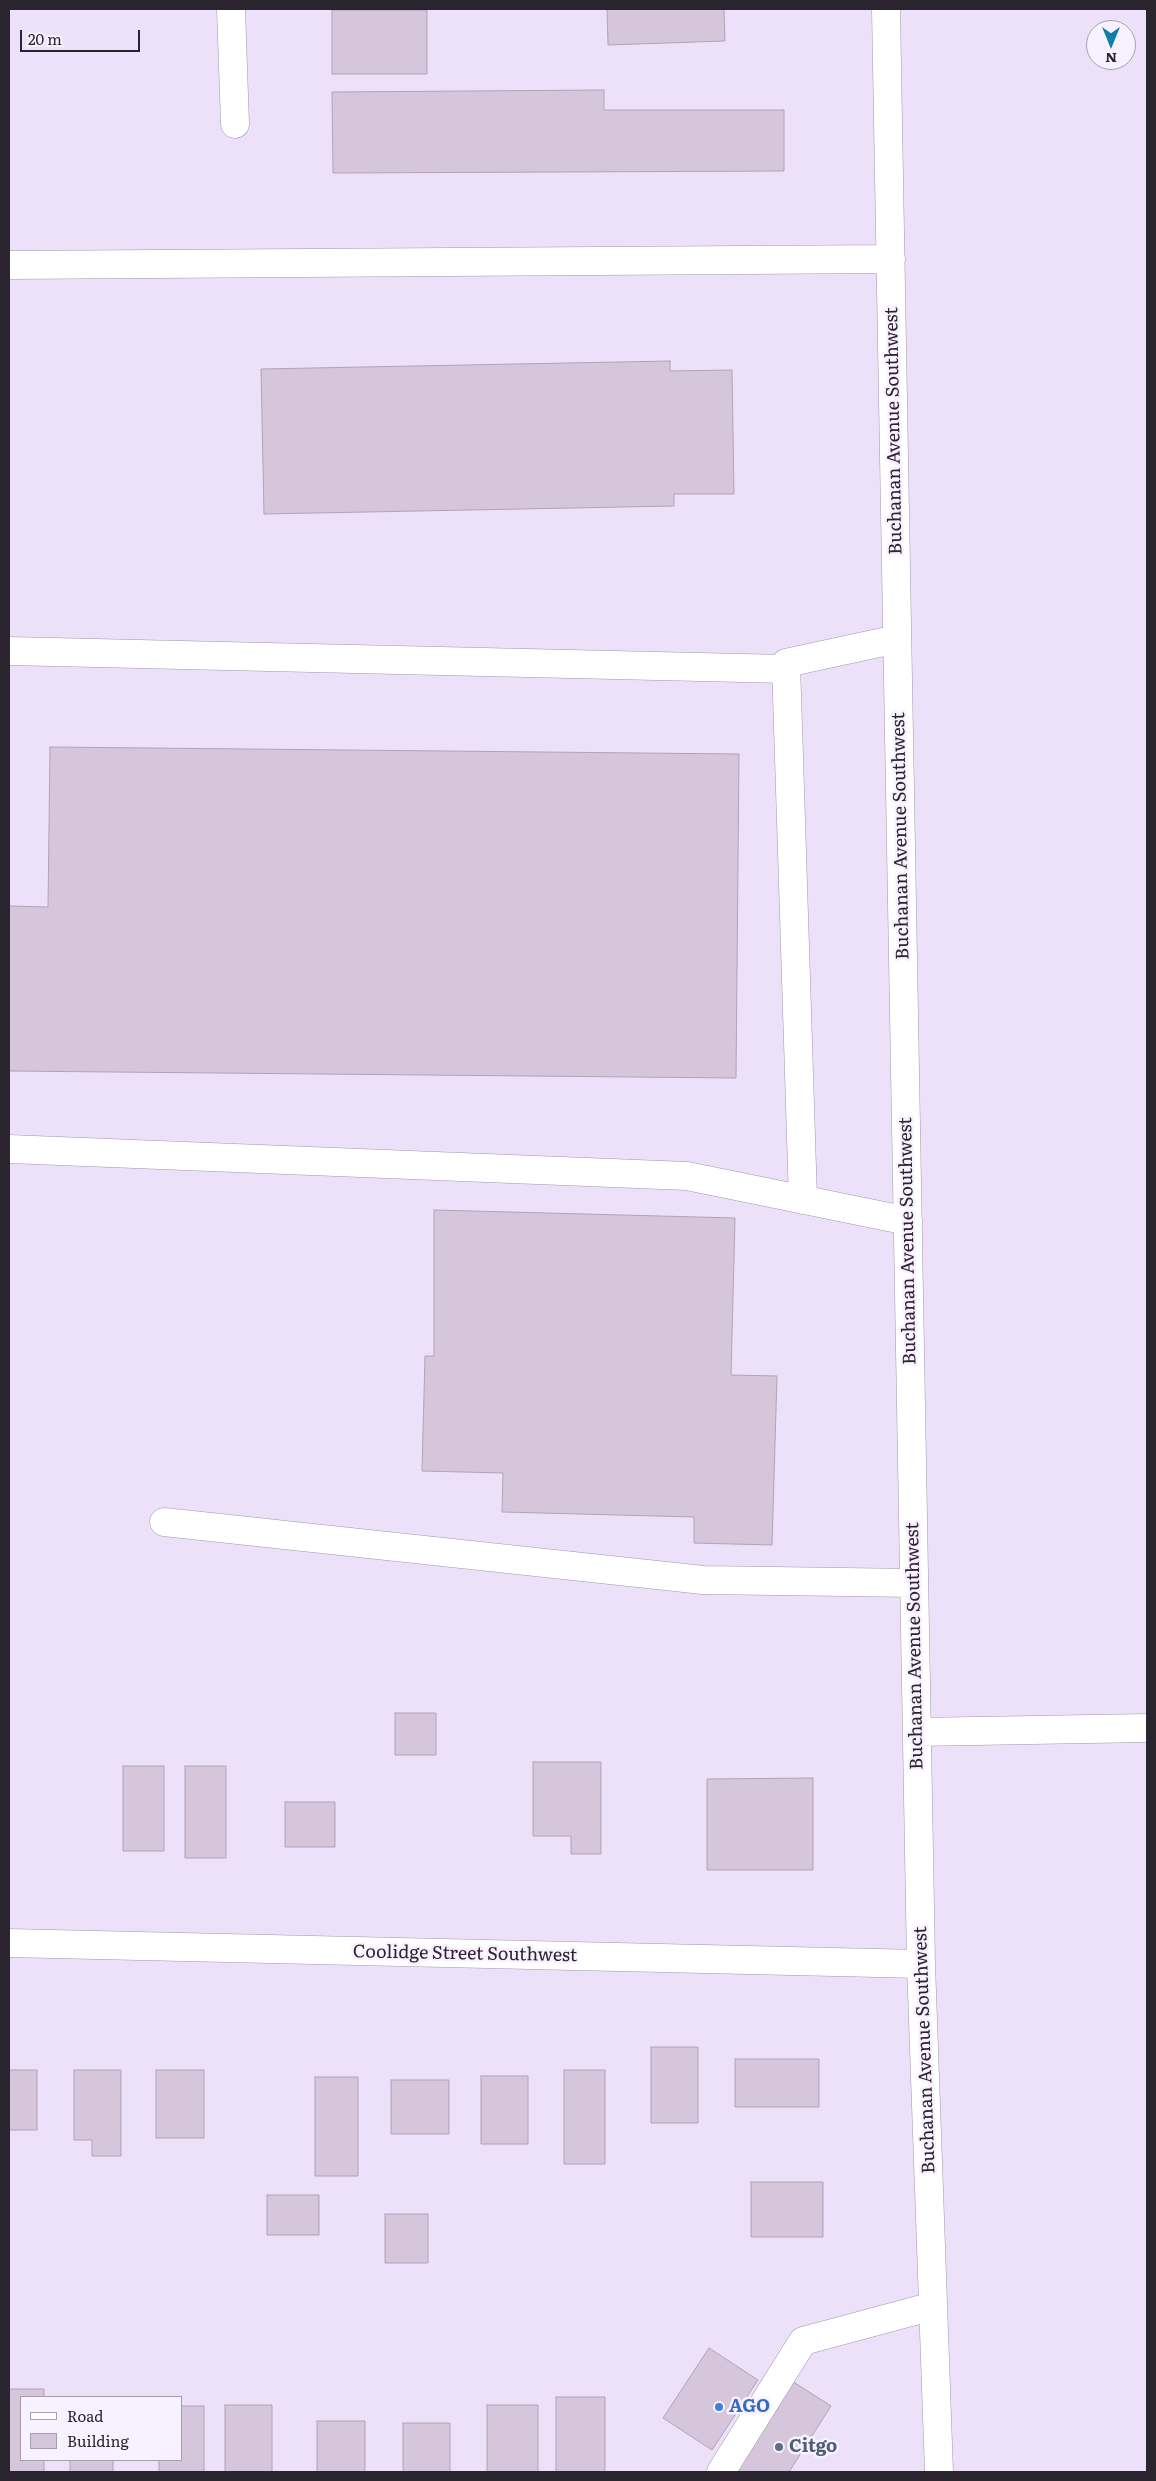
<!DOCTYPE html>
<style>
body{margin:0}
#map{position:relative;width:1156px;height:2481px;overflow:hidden;background:#ede1f9;font-family:Literata,serif}
canvas{display:block}
.frame{position:absolute;inset:0;border:10px solid #29242d;pointer-events:none}
.legend{position:absolute;left:20px;top:2396px;width:162px;height:65px;box-sizing:border-box;background:#f8f1ff;border:1px solid #a59fab;margin:0;padding:6px 9px;list-style:none;font-size:15px;color:#29242d}
.legend li{display:flex;align-items:center;gap:10px;height:25px}
.legend b{width:25px;border:1px solid #a59fab}
.north{position:absolute;left:1086px;top:20px;width:50px;height:50px;box-sizing:border-box;background:#f8f1ff;border:1px solid #a59fab;border-radius:50%;rotate:180deg;font-size:14px;font-weight:700;line-height:20px;text-align:center;color:#29242d}
.north::after{content:'';display:block;margin:auto;width:18px;height:22px;background:#0e7fa7;clip-path:polygon(50% 0,100% 100%,50% 72%,0 100%)}
.scale{position:absolute;left:20px;top:30px;width:120px;height:22px;box-sizing:border-box;border:2px solid #29242d;border-top:0;padding-left:6px;font-size:15px;line-height:18px;white-space:nowrap;color:#29242d;-webkit-text-stroke:4px #f8f1ff;paint-order:stroke}
</style>
<div id="map">
<canvas width="1156" height="2481"></canvas>
<div class="frame"></div>
<ul class="legend">
<li><b style="height:6px;background:#fff"></b>Road</li>
<li><b style="height:14px;background:#d5c6dc"></b>Building</li>
</ul>
<div class="north">N</div>
<div class="scale">20 m</div>
</div>
<script>
const ctx = document.querySelector('canvas').getContext('2d');
ctx.lineJoin = 'round';
function paint(path, color) {
  ctx.fillStyle = color;
  ctx.fill(path, 'evenodd');
}
function toPath(rows) {
  const path = new Path2D();
  for (const r of rows) {
    path.moveTo(r[0], r[1]);
    for (let i = 2; i < r.length; i += 2) path.lineTo(r[i], r[i + 1]);
  }
  return path;
}
function strokePath(path, color, width, dash) {
  ctx.strokeStyle = color;
  ctx.lineWidth = width;
  ctx.lineCap = dash ? 'butt' : 'round';
  ctx.setLineDash(dash || []);
  ctx.stroke(path);
}
function label(font, color, halo, rows, align = 'center') {
  ctx.font = font + ' Literata,serif';
  ctx.lineWidth = 5;
  ctx.setLineDash([]);
  ctx.textBaseline = 'middle';
  ctx.strokeStyle = halo;
  ctx.fillStyle = color;
  for (const [text, x, y, turn = 0] of rows) {
    ctx.save();
    ctx.translate(x, y);
    ctx.rotate((+turn || 0) * Math.PI / 180);
    ctx.textAlign = isNaN(turn) ? turn : align;
    if (halo) ctx.strokeText(text, 0, 0);
    ctx.fillText(text, 0, 0);
    ctx.restore();
  }
}
const building = toPath([
 [607,9,724,9,725,41,608,45,607,9],
 [332,10,427,10,427,74,332,74,332,10],
 [604,90,604,110,784,110,784,171,333,173,332,92,604,90],
 [670,361,670,371,732,370,734,494,674,494,674,506,264,514,261,369,670,361],
 [50,747,739,754,736,1078,9,1071,9,906,48,907,50,747],
 [434,1210,735,1218,731,1375,777,1376,772,1545,694,1543,694,1517,502,1512,503,1473,422,1471,425,1356,434,1356,434,1210],
 [395,1713,436,1713,436,1755,395,1755,395,1713],
 [533,1762,601,1762,601,1854,571,1854,571,1836,533,1836,533,1762],
 [123,1766,164,1766,164,1851,123,1851,123,1766],
 [185,1766,226,1766,226,1858,185,1858,185,1766],
 [813,1778,813,1870,707,1870,707,1779,813,1778],
 [285,1802,335,1802,335,1847,285,1847,285,1802],
 [651,2047,698,2047,698,2123,651,2123,651,2047],
 [735,2059,819,2059,819,2107,735,2107,735,2059],
 [9,2070,37,2070,37,2130,9,2130,9,2070],
 [74,2070,121,2070,121,2156,92,2156,92,2140,74,2140,74,2070],
 [156,2070,204,2070,204,2138,156,2138,156,2070],
 [564,2070,605,2070,605,2164,564,2164,564,2070],
 [481,2076,528,2076,528,2144,481,2144,481,2076],
 [315,2077,358,2077,358,2176,315,2176,315,2077],
 [391,2080,449,2080,449,2134,391,2134,391,2080],
 [751,2182,823,2182,823,2237,751,2237,751,2182],
 [267,2195,319,2195,319,2235,267,2235,267,2195],
 [385,2214,428,2214,428,2263,385,2263,385,2214],
 [709,2348,758,2380,712,2450,663,2418,709,2348],
 [792,2381,831,2406,789,2472,733,2472,792,2381],
 [9,2389,44,2389,44,2397,21,2397,21,2460,44,2460,44,2472,9,2472,9,2389],
 [556,2397,605,2397,605,2472,556,2472,556,2397],
 [225,2405,272,2405,272,2472,225,2472,225,2405],
 [487,2405,538,2405,538,2472,487,2472,487,2405],
 [181,2406,204,2406,204,2472,159,2472,159,2460,181,2460,181,2406],
 [317,2421,365,2421,365,2472,317,2472,317,2421],
 [403,2423,450,2423,450,2472,403,2472,403,2423],
 [70,2460,113,2460,113,2472,70,2472,70,2460]
]);
paint(building, '#d5c6dc');
strokePath(building, '#b0a2b7', 1);
const minor = toPath([
 [231,9,235,124],
 [886,9,921,1964,939,2472],
 [9,265,891,259],
 [9,651,786,669],
 [9,1149,687,1176,908,1221],
 [803,1200,786,663,897,639],
 [164,1522,703,1580,914,1583],
 [917,1732,1147,1728],
 [9,1943,921,1964],
 [721,2472,803,2341,933,2306]
]);
strokePath(minor, '#a197ad', 29);
strokePath(minor, '#fff', 28);
for (const [x, y, r, color] of [
 [719,2407,5,"#3f7fe0"],
 [779,2447,5,"#5c6f8a"]
]) {
  const dot = new Path2D();
  dot.arc(x, y, r, 0, 2 * Math.PI);
  ctx.fillStyle = color;
  ctx.fill(dot);
  strokePath(dot, '#f8f1ff', 2);
}
label('18px', '#29242d', '#f8f1ff', [
 ["Buchanan Avenue Southwest",894,431,-91],
 ["Buchanan Avenue Southwest",901,836,-91],
 ["Buchanan Avenue Southwest",908,1241,-91],
 ["Buchanan Avenue Southwest",915,1646,-91],
 ["Coolidge Street Southwest",465,1954,1],
 ["Buchanan Avenue Southwest",925,2050,-92]
]);
label('bold 18px', '#366cbe', '#f8f1ff', [
 ["AGO",729,2407]
], 'left');
label('bold 18px', '#4e5e75', '#f8f1ff', [
 ["Citgo",789,2447]
], 'left');
</script>
